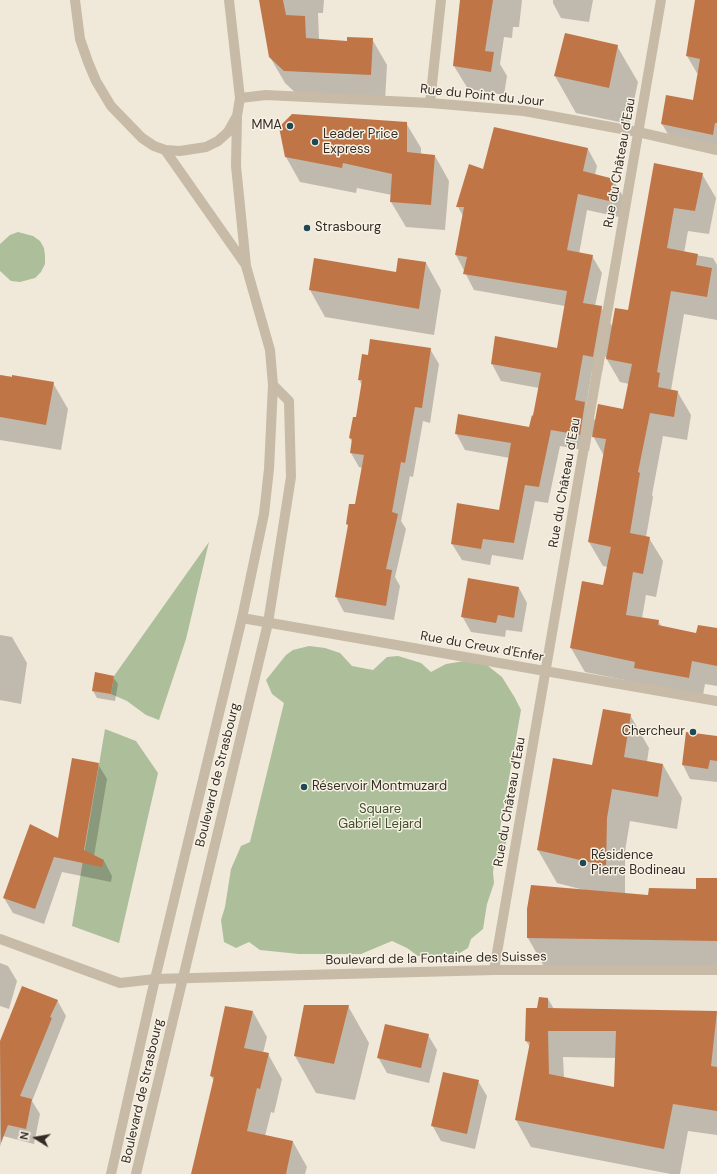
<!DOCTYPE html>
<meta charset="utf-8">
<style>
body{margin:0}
#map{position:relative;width:717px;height:1174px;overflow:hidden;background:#f0e8d9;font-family:"DM Sans",sans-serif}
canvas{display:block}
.north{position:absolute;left:16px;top:1118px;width:40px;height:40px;-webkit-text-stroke:3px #f8f2e5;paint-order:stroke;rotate:281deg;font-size:11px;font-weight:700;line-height:16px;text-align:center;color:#342c27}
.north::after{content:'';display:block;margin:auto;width:14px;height:18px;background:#342c27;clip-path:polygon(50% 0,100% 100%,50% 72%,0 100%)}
</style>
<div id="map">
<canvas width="717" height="1174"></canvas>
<div class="north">N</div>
</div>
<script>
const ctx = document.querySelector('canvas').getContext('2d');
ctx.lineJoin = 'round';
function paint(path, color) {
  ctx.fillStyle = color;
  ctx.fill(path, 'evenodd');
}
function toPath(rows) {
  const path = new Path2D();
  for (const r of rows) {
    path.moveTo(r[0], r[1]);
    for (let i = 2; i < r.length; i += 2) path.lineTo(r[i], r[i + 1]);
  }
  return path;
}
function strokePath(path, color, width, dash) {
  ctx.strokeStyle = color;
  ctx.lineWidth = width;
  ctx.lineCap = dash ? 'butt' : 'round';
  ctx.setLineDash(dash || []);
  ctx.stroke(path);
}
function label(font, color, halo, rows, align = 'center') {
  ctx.font = font + ' "DM Sans",sans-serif';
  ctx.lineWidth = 3;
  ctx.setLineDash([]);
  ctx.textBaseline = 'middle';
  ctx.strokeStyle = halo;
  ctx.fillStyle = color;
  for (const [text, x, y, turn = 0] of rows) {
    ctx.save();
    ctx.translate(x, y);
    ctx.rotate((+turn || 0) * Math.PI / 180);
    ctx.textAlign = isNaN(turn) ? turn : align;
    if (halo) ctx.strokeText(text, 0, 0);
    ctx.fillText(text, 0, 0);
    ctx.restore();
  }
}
paint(toPath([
 [18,232,33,236,40,241,44,248,45,256,45,264,41,272,35,278,20,282,11,281,0,271,0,244,10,235],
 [209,542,186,639,159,720,146,715,127,701,111,694,114,676],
 [309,646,325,648,340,653,352,666,373,670,387,657,398,656,421,663,431,672,446,664,471,660,488,666,502,677,515,698,521,710,500,829,508,838,502,852,495,859,493,872,494,883,487,904,483,929,471,939,468,948,458,954,418,956,407,948,392,941,361,954,299,954,260,950,249,942,236,948,224,942,221,920,225,907,231,869,241,846,250,842,284,703,272,694,266,680,286,655,293,650],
 [105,729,136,741,158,773,119,943,72,926]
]), '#adbe9a');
paint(toPath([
 [260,0,324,0,323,13,318,13,319,40,348,42,372,39,387,65,385,101,300,97,285,83,270,57],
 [476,0,522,0,519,27,513,27,512,38,504,37,500,64,507,76,504,95,468,89,454,66],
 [553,0,593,0,589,22,561,18,553,3],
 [696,0,717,0,717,150,672,141,662,124,694,102,699,73,697,73,687,56],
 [617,46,638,82,629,124,576,113,555,76],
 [406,123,421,148,421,155,435,156,449,181,445,230,406,227,391,202,392,195,357,188,356,193,300,182,286,157],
 [588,149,597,166,595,175,613,180,623,196,619,217,587,210,579,254,592,256,602,273,595,306,601,307,612,326,629,311,655,164,702,174,716,198,709,234,688,231,684,253,713,258,717,265,717,320,684,314,671,390,677,391,691,415,687,440,663,436,652,495,653,497,646,537,649,538,663,561,656,597,646,595,642,618,658,621,662,627,697,634,717,629,717,686,705,684,702,701,644,684,585,672,571,648,604,586,608,567,603,566,589,542,604,456,592,434,589,451,560,446,548,503,535,501,523,560,492,555,490,565,462,560,452,544,500,512,510,458,465,450,456,433,530,428,539,388,501,381,492,364,558,349,565,306,474,290,456,255,463,216,458,207,484,171],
 [605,356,620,382,629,384,624,410,596,422,586,406,592,371,602,373],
 [315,259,397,273,426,263,441,290,434,335,325,317,310,290],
 [430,349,439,364,430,423,423,421,413,477,410,476,401,521,406,529,395,577,400,586,394,620,344,612,336,597,349,527,347,524,356,506,362,468,359,467,351,453,352,442,350,438,356,419,362,385,359,380,369,356],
 [0,375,53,383,68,409,61,450,0,440],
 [519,588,527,603,522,632,506,630,505,637,471,632,462,616],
 [0,635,12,637,27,663,21,704,0,700],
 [113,677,118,684,115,701,97,698,93,691],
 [630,715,649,748,647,762,663,765,682,798,677,829,630,821,625,851,625,894,649,896,697,890,717,879,717,973,546,970,528,938,528,909,588,891,557,883,538,850,593,766],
 [687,733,717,737,717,782,690,779,683,765],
 [98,764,107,779,94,856,104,861,112,876,111,882,62,872,44,924,13,913,4,898,59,840],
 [0,963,8,966,17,981,9,1009,0,1006],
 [23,987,57,1000,66,1016,32,1101,40,1114,34,1144,3,1136,0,1147,0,1044],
 [548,999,554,1009,717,1012,717,1135,688,1131,680,1174,671,1174,531,1147,516,1120,530,1047,526,1041,537,1009],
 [563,1057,616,1058,615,1088,564,1078],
 [304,1006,348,1006,369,1043,355,1100,316,1093,295,1056],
 [253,1012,267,1037,263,1053,268,1054,282,1079,274,1113,271,1112,265,1136,293,1142,307,1167,305,1174,192,1174,214,1081,211,1076],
 [428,1035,437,1050,429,1083,387,1073,378,1057],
 [478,1081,487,1096,475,1149,441,1141,432,1125]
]), '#0003');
paint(toPath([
 [259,0,283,0,286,15,305,16,306,38,347,41,347,37,373,38,371,75,284,71,269,57],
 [460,0,493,0,485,51,494,52,491,72,453,66],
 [695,0,717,0,717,123,715,123,713,135,661,124,666,95,693,100,700,59,686,56],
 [565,33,618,45,609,88,554,76],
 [292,114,407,122,407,152,435,155,431,205,390,202,392,174,343,163,342,168,285,157,279,127],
 [494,127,588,148,583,171,614,179,609,201,578,194,567,250,593,255,583,303,602,306,593,357,583,355,575,400,585,402,580,435,551,430,539,487,525,485,514,543,483,539,481,549,451,544,457,503,499,510,511,443,455,434,458,414,529,427,532,415,533,416,541,373,491,364,495,336,557,348,567,291,463,274,467,257,455,255,464,207,456,207,469,164,483,169],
 [654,163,703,173,695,211,674,208,667,248,698,254,696,265,712,268,707,297,671,291,657,372,660,373,658,387,678,391,674,417,650,413,638,472,640,473,630,533,650,537,643,574,633,572,626,615,659,620,658,625,696,633,698,625,717,628,717,666,692,661,689,678,634,668,635,662,570,648,582,581,603,585,611,547,588,542,606,439,592,437,598,404,623,409,632,364,606,359,615,308,628,310],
 [314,258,396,272,398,258,426,262,419,309,309,290],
 [370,339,431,348,422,408,415,407,405,463,401,462,392,512,398,514,386,569,392,570,386,606,335,597,348,525,346,524,349,504,355,504,364,455,350,453,352,439,349,438,353,417,356,417,362,380,358,380,362,354,368,355],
 [0,375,12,377,12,375,54,382,46,425,0,417],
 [468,578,519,587,514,618,498,615,496,623,461,617],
 [95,672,114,676,111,694,92,691],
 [603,709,631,714,624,757,663,764,658,797,612,789,607,818,606,866,537,850,553,758,592,765],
 [686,732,717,736,717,761,710,760,708,769,682,765],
 [72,758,99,763,84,850,104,860,102,867,54,857,35,909,3,898,30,824,58,838],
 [696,878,717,878,717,941,527,938,527,909,531,885,648,895,649,888,696,889],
 [22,986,58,1000,50,1017,52,1018,20,1096,32,1099,26,1129,8,1125,1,1143,0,1041],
 [539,997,548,998,548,1008,717,1011,711,1066,717,1067,717,1111,673,1104,664,1149,515,1120,530,1042,525,1041,526,1008,537,1008],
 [548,1031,616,1031,614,1087,549,1074],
 [304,1005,349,1005,334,1064,294,1056],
 [225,1006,253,1011,244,1048,269,1053,260,1089,257,1088,247,1131,293,1141,286,1174,191,1174,214,1077,210,1076],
 [385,1024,429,1034,421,1068,377,1058],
 [443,1072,479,1080,467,1134,431,1126]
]), '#c07547');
strokePath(toPath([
 [240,98,266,95,430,103,524,111,638,132,717,150],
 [430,103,441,0],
 [242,618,717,701],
 [0,939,120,983,155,979,494,970,717,970],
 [494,970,661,0]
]), '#c7baa6', 10);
strokePath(toPath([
 [75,0,80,39,88,62,96,81,111,106,142,138,154,146,165,150,180,151,206,147,218,141,228,132,237,116,240,98,229,0],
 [165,150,245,264],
 [111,1174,155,979,242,618,264,514,269,469,273,385,270,350,246,266,236,166,237,116],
 [136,1174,268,623,291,477,289,401,273,385]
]), '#c7baa6', 10);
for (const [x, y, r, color] of [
 [290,126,4,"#1e4853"],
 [315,142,4,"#1e4853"],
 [307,228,4,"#1e4853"],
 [693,732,4,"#1e4853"],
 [304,787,4,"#1e4853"],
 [583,863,4,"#1e4853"]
]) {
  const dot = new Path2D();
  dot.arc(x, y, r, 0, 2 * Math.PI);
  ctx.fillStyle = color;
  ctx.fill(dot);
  strokePath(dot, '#f8f2e5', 1.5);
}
label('13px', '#342c27', '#f8f2e5', [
 ["Rue du Point du Jour",482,96,6],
 ["Rue du Château d'Eau",620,163,-80],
 ["Rue du Château d'Eau",565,483,-80],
 ["Rue du Creux d'Enfer",482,647,10],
 ["Boulevard de Strasbourg",218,775,-76],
 ["Rue du Château d'Eau",510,802,-80],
 ["Boulevard de la Fontaine des Suisses",436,959,-1],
 ["Boulevard de Strasbourg",143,1091,-77]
]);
label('13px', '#342c27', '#f8f2e5', [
 ["MMA",282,126,"right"],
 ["Leader Price",323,135],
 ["Express",323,150],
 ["Strasbourg",315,228],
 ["Chercheur",685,732,"right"],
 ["Réservoir Montmuzard",312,787],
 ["Résidence",591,856],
 ["Pierre Bodineau",591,871]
], 'left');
label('13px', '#3e502c', '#f8f2e5', [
 ["Square",380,810],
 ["Gabriel Lejard",380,825]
]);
</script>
